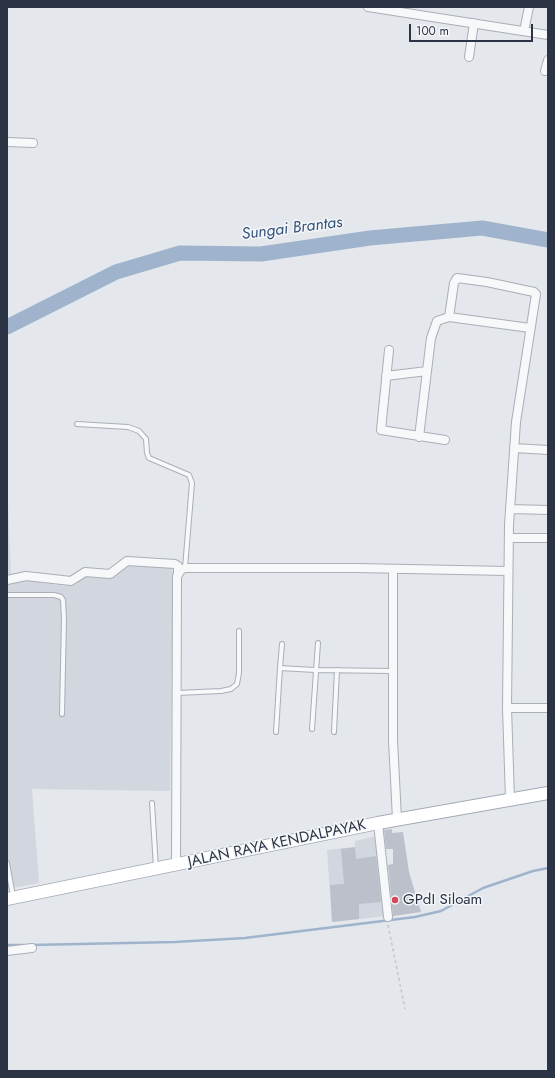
<!DOCTYPE html>
<style>
body{margin:0}
#map{position:relative;width:555px;height:1078px;overflow:hidden;background:#e4e7ec;font-family:Jost,sans-serif}
canvas{display:block}
.frame{position:absolute;inset:0;border:8px solid #2b3445;pointer-events:none}
.scale{position:absolute;left:409px;top:24px;width:124px;height:18px;box-sizing:border-box;border:2px solid #2b3445;border-top:0;padding-left:5px;font-size:12px;line-height:14px;white-space:nowrap;color:#2b3445;-webkit-text-stroke:3px #f4f6f9;paint-order:stroke}
</style>
<div id="map">
<canvas width="555" height="1078"></canvas>
<div class="frame"></div>
<div class="scale">100 m</div>
</div>
<script>
const ctx = document.querySelector('canvas').getContext('2d');
ctx.lineJoin = 'round';
function paint(path, color) {
  ctx.fillStyle = color;
  ctx.fill(path, 'evenodd');
}
function toPath(rows) {
  const path = new Path2D();
  for (const r of rows) {
    path.moveTo(r[0], r[1]);
    for (let i = 2; i < r.length; i += 2) path.lineTo(r[i], r[i + 1]);
  }
  return path;
}
function strokePath(path, color, width, dash) {
  ctx.strokeStyle = color;
  ctx.lineWidth = width;
  ctx.lineCap = dash ? 'butt' : 'round';
  ctx.setLineDash(dash || []);
  ctx.stroke(path);
}
function label(font, color, halo, rows, align = 'center') {
  ctx.font = font + ' Jost,sans-serif';
  ctx.lineWidth = 3;
  ctx.setLineDash([]);
  ctx.textBaseline = 'middle';
  ctx.strokeStyle = halo;
  ctx.fillStyle = color;
  for (const [text, x, y, turn = 0] of rows) {
    ctx.save();
    ctx.translate(x, y);
    ctx.rotate((+turn || 0) * Math.PI / 180);
    ctx.textAlign = isNaN(turn) ? turn : align;
    if (halo) ctx.strokeText(text, 0, 0);
    ctx.fillText(text, 0, 0);
    ctx.restore();
  }
}
paint(toPath([
 [7,480,11,577,7,578],
 [127,565,170,567,172,568,173,572,170,791,32,789,39,883,7,889,7,584,23,580,66,586,77,584,84,576,109,579],
 [378,836,386,916,332,922,327,850,355,847,355,841]
]), '#d2d6de');
strokePath(toPath([
 [7,945,24,945],
 [31,945,175,942,245,938,415,917,441,911,483,888,533,871,548,868]
]), '#9fb4cc', 2.5);
strokePath(toPath([
 [7,327,116,272,180,253,261,254,370,238,482,228,548,240]
]), '#9fb4cc', 15);
paint(toPath([
 [392,829,392,833,403,832,409,872,421,912,393,916,388,865,393,864,393,849,386,849,384,830],
 [355,847,356,859,376,856,381,902,359,904,359,919,332,922,330,885,344,884,341,849]
]), '#bbc0ca');
const service = toPath([
 [77,424,128,427,139,431,146,439,147,453,149,458,189,475,192,483,185,568],
 [7,595,54,595,61,597,63,600,64,619,62,714],
 [280,668,282,644],
 [177,693,221,691,231,689,237,684,239,673,239,631],
 [312,729,318,643],
 [276,732,280,668,315,670,392,671],
 [334,732,337,670],
 [152,803,156,868],
 [7,863,13,896]
]);
const minor = toPath([
 [368,7,548,35],
 [524,31,529,7],
 [469,57,474,23],
 [545,71,548,60],
 [7,142,33,143],
 [449,317,454,283,457,278,487,282,534,292,536,294,516,422,509,525,507,708,510,799],
 [389,350,381,430,445,440],
 [386,376,427,371],
 [419,437,431,338,437,321,449,317,530,328],
 [514,448,548,450],
 [511,509,548,510],
 [510,538,548,538],
 [393,569,393,740,397,819],
 [7,580,26,576,71,581,85,572,110,574,127,561,175,564,178,566,178,575],
 [507,708,548,708],
 [378,823,388,917],
 [176,865,177,576,181,570,185,568,357,568,508,571],
 [7,951,32,948]
]);
const primary = toPath([
 [7,899,378,823,548,793]
]);
strokePath(service, '#a9aeb7', 6);
strokePath(minor, '#a9aeb7', 10);
strokePath(primary, '#a3abb8', 14);
strokePath(toPath([
 [388,925,405,1009]
]), '#c2c5cb', 1.5, [3, 3]);
strokePath(service, '#f7f8fa', 4);
strokePath(minor, '#f7f8fa', 8);
strokePath(primary, '#fff', 12);
for (const [x, y, r, color] of [
 [395,900,4,"#d1495b"]
]) {
  const dot = new Path2D();
  dot.arc(x, y, r, 0, 2 * Math.PI);
  ctx.fillStyle = color;
  ctx.fill(dot);
  strokePath(dot, '#f4f6f9', 1.5);
}
label('15px', '#2b3445', '#f4f6f9', [
 ["JALAN RAYA KENDALPAYAK",277,844,-12]
]);
label('15px', '#2b3445', '#f4f6f9', [
 ["GPdI Siloam",403,900]
], 'left');
label('italic 16px', '#34527a', '#f4f6f9', [
 ["Sungai Brantas",292,229,-7]
]);
</script>
